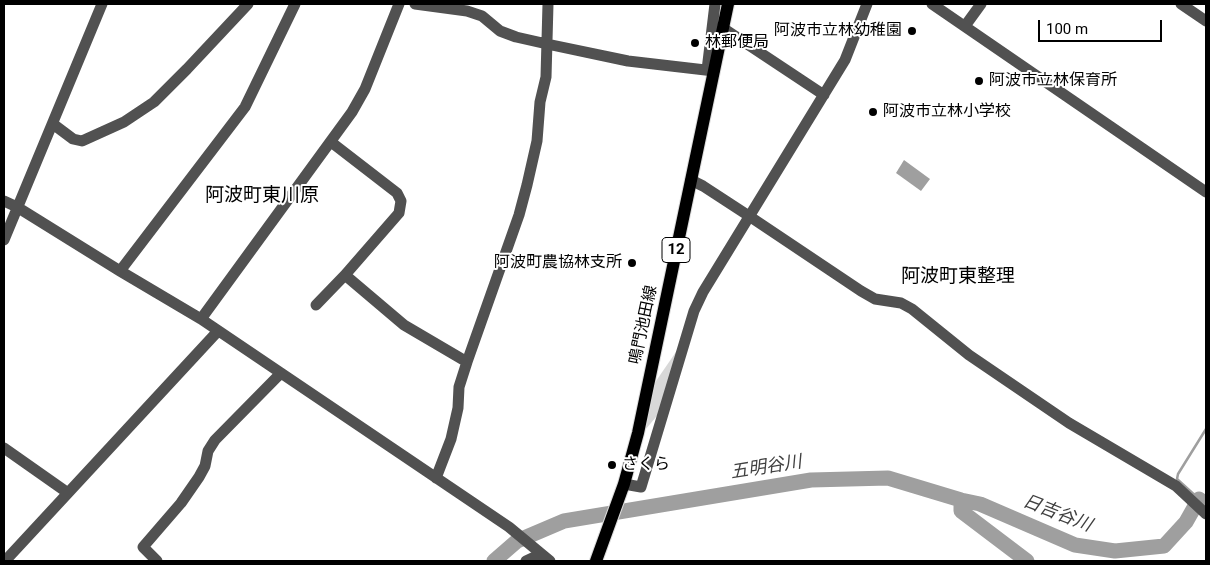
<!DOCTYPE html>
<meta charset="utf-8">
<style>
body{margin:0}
#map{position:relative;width:1210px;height:565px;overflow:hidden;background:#fff;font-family:Roboto,sans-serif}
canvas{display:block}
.frame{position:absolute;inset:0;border:5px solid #000;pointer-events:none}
.scale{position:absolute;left:1038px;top:20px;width:124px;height:22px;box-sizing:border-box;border:2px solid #000;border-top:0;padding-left:6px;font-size:15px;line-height:18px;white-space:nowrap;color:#000;-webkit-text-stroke:4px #fff;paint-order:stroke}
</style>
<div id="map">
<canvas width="1210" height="565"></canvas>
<div class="frame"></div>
<div class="scale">100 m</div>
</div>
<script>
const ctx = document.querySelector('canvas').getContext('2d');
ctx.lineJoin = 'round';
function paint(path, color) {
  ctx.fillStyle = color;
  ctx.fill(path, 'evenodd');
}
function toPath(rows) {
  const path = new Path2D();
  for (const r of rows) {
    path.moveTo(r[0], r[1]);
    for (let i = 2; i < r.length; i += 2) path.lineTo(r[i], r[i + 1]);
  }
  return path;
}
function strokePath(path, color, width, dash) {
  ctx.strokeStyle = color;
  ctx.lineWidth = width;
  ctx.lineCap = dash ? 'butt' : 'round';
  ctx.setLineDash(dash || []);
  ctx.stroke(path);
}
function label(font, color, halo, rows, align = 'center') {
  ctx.font = font + ' Roboto,"Noto Sans JP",sans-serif';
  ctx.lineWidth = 4;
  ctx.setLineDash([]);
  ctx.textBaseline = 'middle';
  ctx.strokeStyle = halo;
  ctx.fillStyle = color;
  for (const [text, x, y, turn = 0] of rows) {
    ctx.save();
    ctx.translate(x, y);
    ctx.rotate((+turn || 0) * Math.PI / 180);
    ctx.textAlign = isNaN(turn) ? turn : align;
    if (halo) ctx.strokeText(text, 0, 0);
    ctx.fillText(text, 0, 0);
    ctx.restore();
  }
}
paint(toPath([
 [680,346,662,410,645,430,654,384]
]), '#d8d8d8');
paint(toPath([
 [904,160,930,179,921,191,896,173]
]), '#9f9f9f');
strokePath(toPath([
 [1199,499,1177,479,1178,474,1206,429]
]), '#9f9f9f', 2.5);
strokePath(toPath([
 [961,500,961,511,1027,561],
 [494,561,517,541,564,521,811,480,888,478,961,500,980,504,1075,545,1115,551,1164,546,1186,522,1199,499,1206,505]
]), '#9f9f9f', 15);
const major = toPath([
 [596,561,624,484,638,433,728,4]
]);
strokePath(major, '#dbdbdb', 14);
strokePath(toPath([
 [415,4,467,11,482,16,500,31,516,37,547,44,628,61,714,71],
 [932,4,1206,192],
 [1181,4,1206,21],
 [965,26,981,4],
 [723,28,824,95],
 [707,70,715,4],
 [53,124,73,139,82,141,124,122,154,102,187,69,248,4],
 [331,142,397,193,401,201,399,213,345,275],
 [691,180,703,186,749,216,861,291,875,299,901,303,912,309,969,355,1069,423,1176,486,1206,514],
 [4,201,17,207,120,271,201,319,509,527,550,561],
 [4,240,102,4],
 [120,271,245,107,295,4],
 [316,305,345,275,404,325,467,362],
 [201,319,352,112,365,89,399,4],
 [4,448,68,493],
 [436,478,451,439,458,408,459,387,467,362,519,215,527,185,537,141,540,102,546,77,548,4],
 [624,484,641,487,694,311,703,292,845,60,867,4],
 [5,561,218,331],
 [157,561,143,547,181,503,199,477,205,466,208,451,215,440,281,373],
 [526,561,541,554]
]), '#515151', 11);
strokePath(major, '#000', 12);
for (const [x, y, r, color] of [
 [912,31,5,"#000"],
 [695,43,5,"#000"],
 [979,81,5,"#000"],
 [873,112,5,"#000"],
 [632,263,5,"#000"],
 [612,465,5,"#000"]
]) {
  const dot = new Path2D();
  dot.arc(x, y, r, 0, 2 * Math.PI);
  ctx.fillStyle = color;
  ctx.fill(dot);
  strokePath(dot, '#fff', 2);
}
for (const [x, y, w] of [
 [676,250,28]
]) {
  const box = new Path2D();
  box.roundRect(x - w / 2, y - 12.5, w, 25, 4);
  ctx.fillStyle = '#fff';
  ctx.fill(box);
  strokePath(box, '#000', 1);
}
label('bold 15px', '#000', null, [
 ["12",676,250]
]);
label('16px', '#000', '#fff', [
 ["阿波市立林幼稚園",902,31,"right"],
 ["林郵便局",705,43],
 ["阿波市立林保育所",989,81],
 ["阿波市立林小学校",883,112],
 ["阿波町農協林支所",622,263,"right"],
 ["さくら",622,465]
], 'left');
label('16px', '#000', '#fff', [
 ["鳴門池田線",644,325,-78]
]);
label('italic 18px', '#404040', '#fff', [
 ["五明谷川",766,468,-9],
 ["日吉谷川",1057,514,21]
]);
label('19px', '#000', '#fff', [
 ["阿波町東川原",262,196],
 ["阿波町東整理",958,277]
]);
</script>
